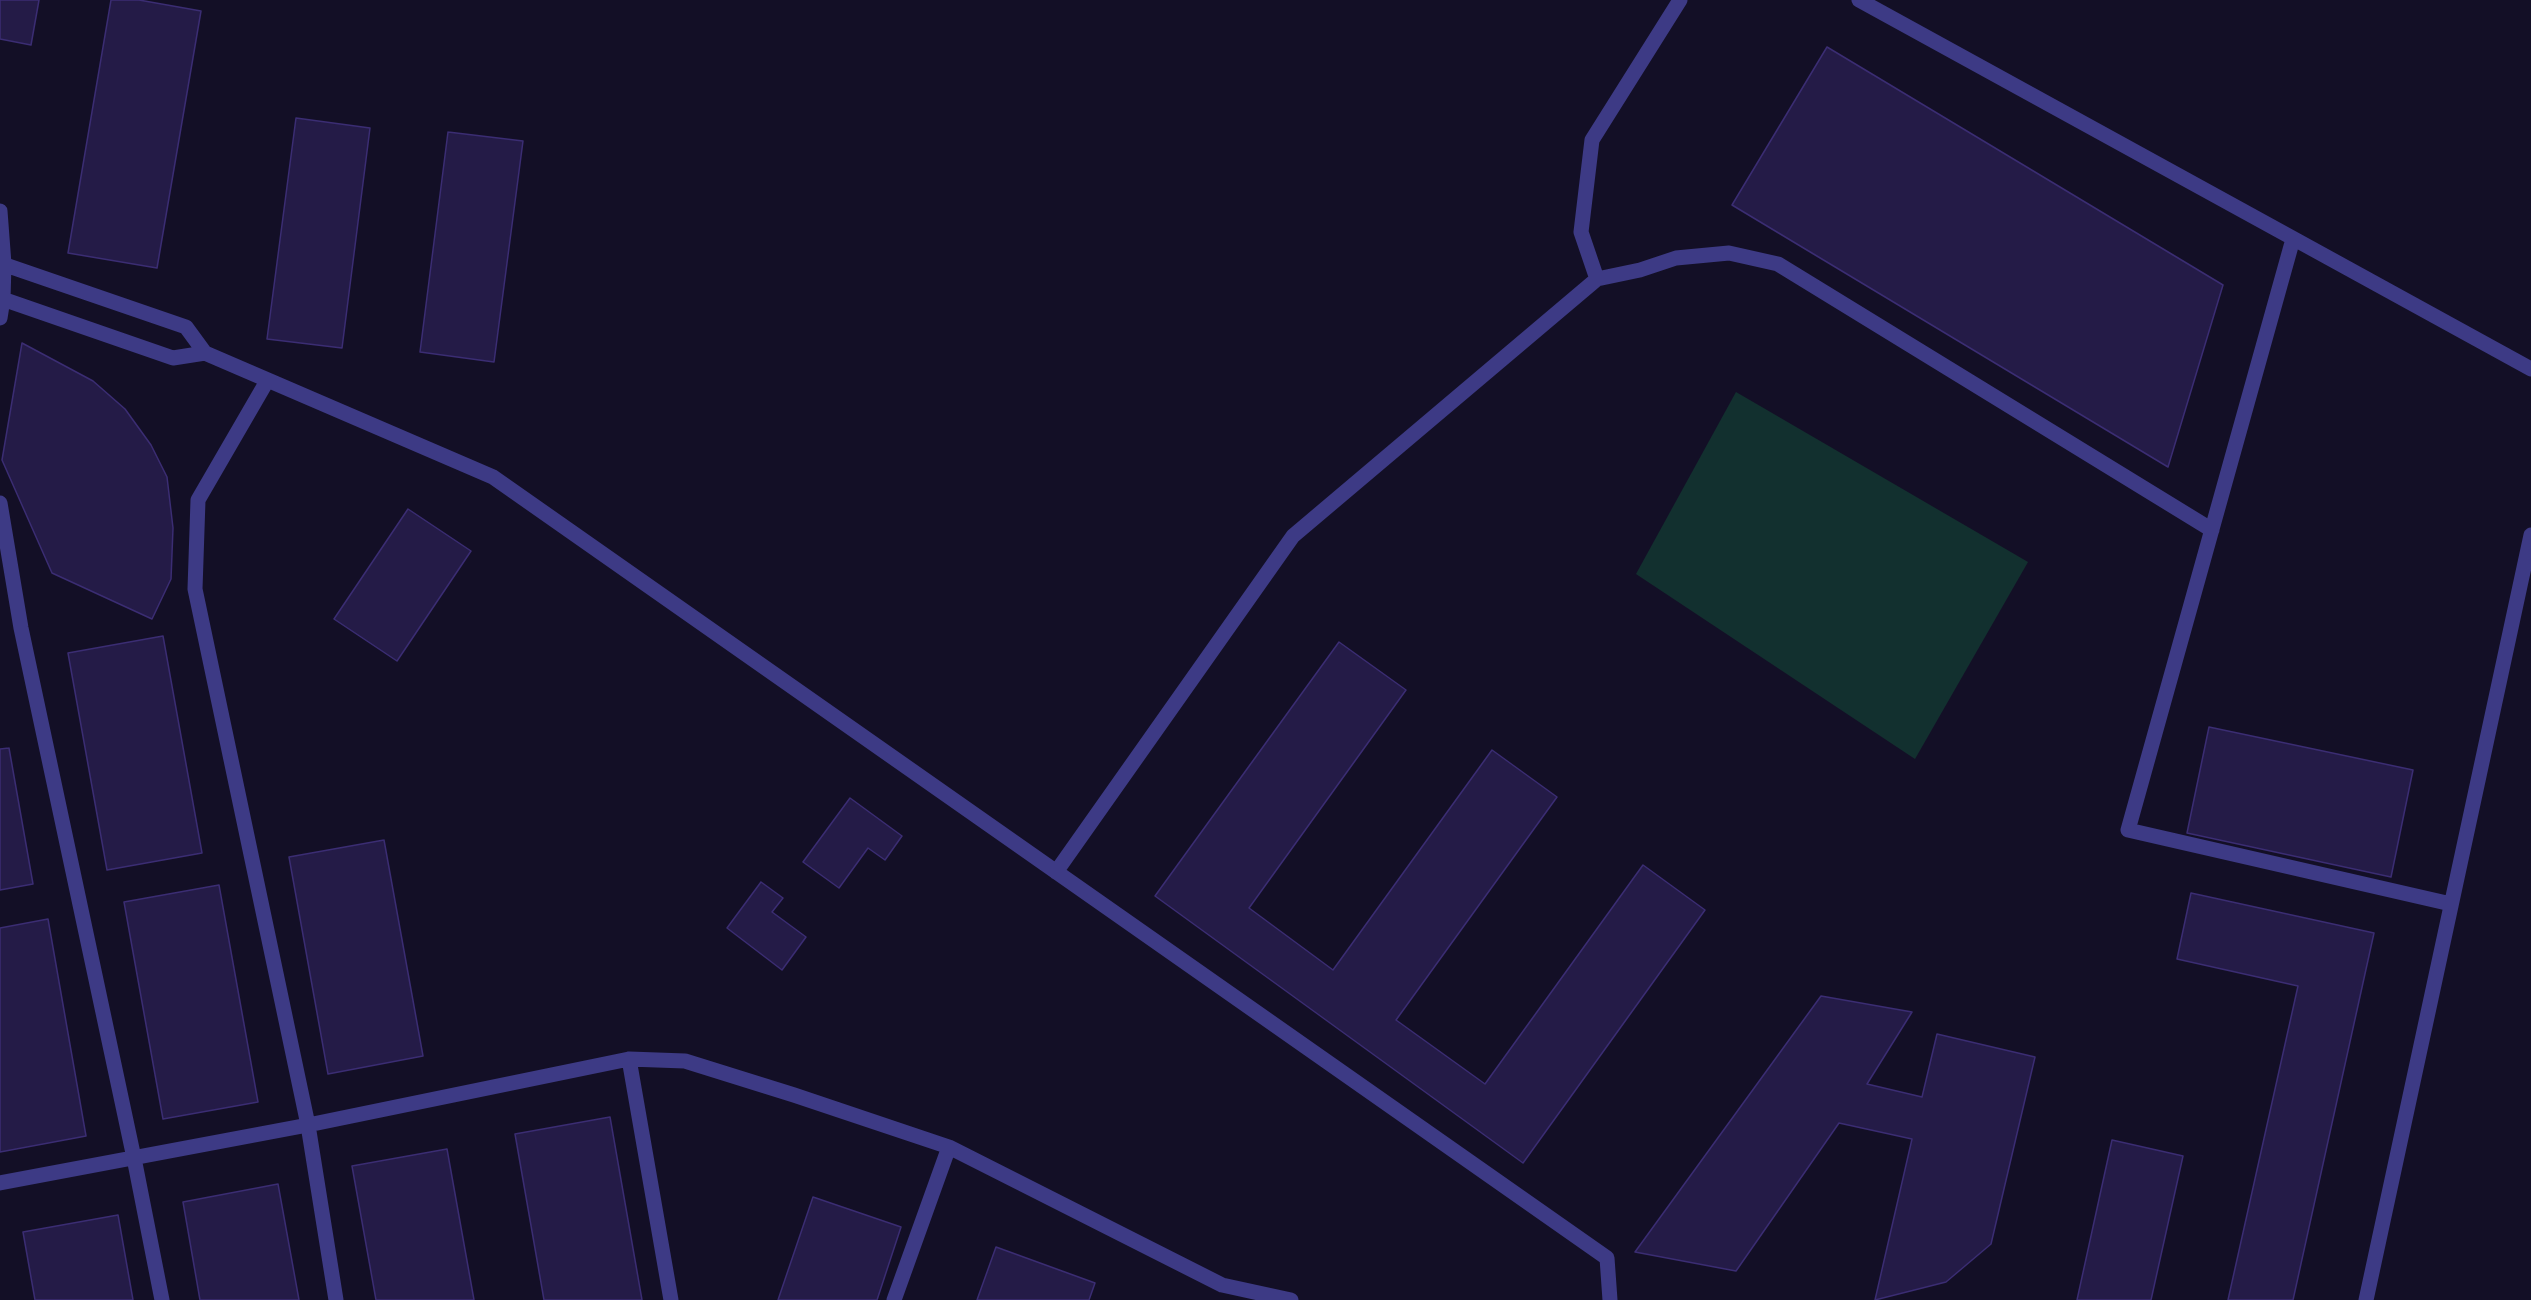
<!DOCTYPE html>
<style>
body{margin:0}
canvas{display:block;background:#130f26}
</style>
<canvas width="2531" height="1300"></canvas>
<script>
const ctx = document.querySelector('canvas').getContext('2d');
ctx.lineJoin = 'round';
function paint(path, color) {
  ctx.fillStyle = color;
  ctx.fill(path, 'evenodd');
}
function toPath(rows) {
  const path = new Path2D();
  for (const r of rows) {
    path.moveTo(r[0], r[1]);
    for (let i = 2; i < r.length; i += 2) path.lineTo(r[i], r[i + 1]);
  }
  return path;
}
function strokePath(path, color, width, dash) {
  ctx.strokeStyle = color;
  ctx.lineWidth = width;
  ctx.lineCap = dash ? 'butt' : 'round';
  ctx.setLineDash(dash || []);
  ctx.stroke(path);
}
paint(toPath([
 [1736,392,2028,562,1915,759,1636,574]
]), '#12302f');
const building = toPath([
 [0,0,39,0,31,45,0,39,0,0],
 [111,0,139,0,201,11,157,268,68,253,111,0],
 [1827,47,2223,285,2168,467,1732,205,1827,47],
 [296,118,370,128,342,348,267,339,296,118],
 [448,132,523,141,494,362,420,352,448,132],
 [22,343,93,381,125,409,151,445,167,477,173,528,171,579,152,619,52,573,2,460,22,343],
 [408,509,471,551,397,661,334,619,408,509],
 [163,636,202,853,107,870,68,653,163,636],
 [1339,642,1406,690,1249,908,1333,970,1492,750,1557,797,1396,1020,1485,1084,1643,865,1705,910,1523,1163,1155,896,1339,642],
 [2209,727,2413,770,2391,877,2187,833,2209,727],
 [9,748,33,884,0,890,0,749,9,748],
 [850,798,902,836,885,860,868,848,839,888,803,862,850,798],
 [384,840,423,1056,328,1074,289,857,384,840],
 [761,882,783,898,772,912,806,937,782,970,727,928,761,882],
 [219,885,258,1102,163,1119,124,902,219,885],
 [2191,893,2374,933,2293,1300,2228,1300,2298,986,2177,959,2191,893],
 [48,919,86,1136,0,1152,0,928,48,919],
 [1821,996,1912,1012,1867,1084,1922,1097,1937,1034,2035,1057,1991,1244,1946,1282,1875,1300,1912,1139,1839,1123,1736,1271,1635,1252,1821,996],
 [610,1117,642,1300,544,1300,515,1134,610,1117],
 [2112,1140,2183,1156,2151,1300,2077,1300,2112,1140],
 [447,1149,474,1300,376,1300,352,1166,447,1149],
 [278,1184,299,1300,200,1300,183,1202,278,1184],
 [813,1197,901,1227,877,1300,778,1300,813,1197],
 [118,1215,133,1300,35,1300,23,1232,118,1215],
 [996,1247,1095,1283,1089,1300,977,1300,996,1247]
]);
paint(building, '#241b47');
strokePath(building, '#3b2d73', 1.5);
strokePath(toPath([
 [1859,0,2531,369],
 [0,211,4,264,3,299,0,318],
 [2293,239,2128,830,2451,904],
 [0,263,186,327,205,353],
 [1597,279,1581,232,1592,140,1680,0],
 [0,298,173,358,205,353,493,477,1607,1258,1610,1300],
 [267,381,198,500,195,589,308,1125,336,1300],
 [0,503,21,628,134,1158,162,1300],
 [1056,872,1293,536,1597,279,1640,270,1676,258,1729,253,1778,264,2212,530],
 [629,1059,671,1300],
 [0,1183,308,1125,629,1059,685,1061,794,1095,949,1147,1222,1285,1291,1300],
 [894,1300,949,1147],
 [2366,1300,2531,535]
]), '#3d3a85', 15);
</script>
